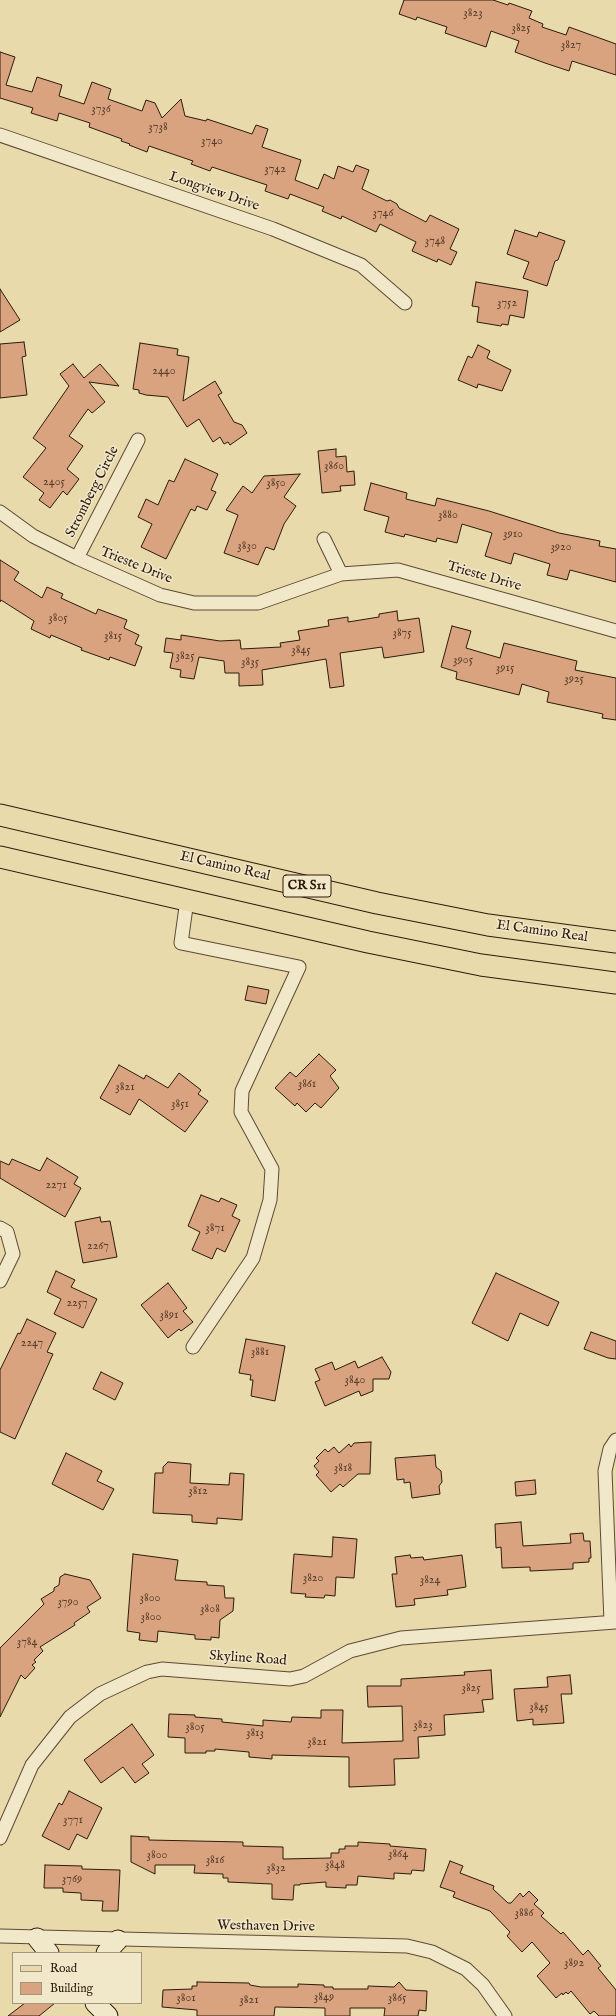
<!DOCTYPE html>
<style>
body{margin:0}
#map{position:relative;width:616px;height:2016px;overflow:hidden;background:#e9daac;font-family:"IM FELL English",serif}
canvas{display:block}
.legend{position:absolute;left:12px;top:1952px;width:130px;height:52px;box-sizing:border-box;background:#f1e7c9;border:1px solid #a2957e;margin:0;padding:5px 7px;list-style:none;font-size:12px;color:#2c1a0d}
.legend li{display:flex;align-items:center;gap:8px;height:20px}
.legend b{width:20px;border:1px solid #a2957e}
</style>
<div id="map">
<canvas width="616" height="2016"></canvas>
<ul class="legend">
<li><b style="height:5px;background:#e9daac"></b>Road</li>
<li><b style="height:11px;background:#d9a37f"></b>Building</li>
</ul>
</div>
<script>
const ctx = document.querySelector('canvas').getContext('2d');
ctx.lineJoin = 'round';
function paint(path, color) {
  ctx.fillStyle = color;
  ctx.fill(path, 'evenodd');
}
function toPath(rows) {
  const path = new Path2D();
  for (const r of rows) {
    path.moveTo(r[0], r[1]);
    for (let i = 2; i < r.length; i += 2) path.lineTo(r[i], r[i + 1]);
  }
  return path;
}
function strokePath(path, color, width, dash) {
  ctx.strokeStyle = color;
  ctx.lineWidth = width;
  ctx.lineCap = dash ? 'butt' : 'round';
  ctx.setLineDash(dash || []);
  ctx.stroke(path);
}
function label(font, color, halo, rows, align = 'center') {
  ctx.font = font + ' "IM FELL English",serif';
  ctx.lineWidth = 3;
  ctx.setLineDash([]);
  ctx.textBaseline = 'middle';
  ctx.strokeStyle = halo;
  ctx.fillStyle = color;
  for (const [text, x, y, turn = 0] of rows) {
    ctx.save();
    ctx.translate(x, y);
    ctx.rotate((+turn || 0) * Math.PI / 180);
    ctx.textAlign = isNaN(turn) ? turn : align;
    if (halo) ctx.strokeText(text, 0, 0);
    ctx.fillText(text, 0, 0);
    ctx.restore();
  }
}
const building = toPath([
 [404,0,493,0,508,5,509,3,532,11,529,18,543,24,542,27,566,35,569,27,616,44,616,75,572,61,569,71,545,63,515,52,519,41,491,31,486,47,445,33,447,27,417,17,416,20,399,14,404,0],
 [0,52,15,57,6,85,32,92,37,77,62,85,59,96,84,104,92,82,111,89,108,99,142,111,146,100,155,103,162,118,181,99,185,116,206,121,207,119,252,134,256,125,268,129,262,147,301,160,295,180,318,189,324,174,334,179,338,166,353,172,356,165,369,170,362,189,387,201,390,200,397,204,399,208,426,222,430,215,459,229,450,249,457,252,451,265,438,259,437,262,412,251,416,242,380,224,376,232,342,216,341,219,322,211,324,207,290,194,288,199,265,191,267,185,212,167,210,171,191,164,193,161,149,146,147,152,129,145,130,144,121,141,122,139,89,127,90,123,59,113,57,121,31,113,33,108,0,98,0,52],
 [515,230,537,237,539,232,565,241,558,260,555,261,547,286,523,278,529,262,507,254,515,230],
 [476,282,528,291,524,318,510,315,508,325,502,324,501,326,477,322,479,307,472,306,476,282],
 [0,289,20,320,0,332,0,289],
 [24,342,26,356,22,357,27,395,0,398,0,344,24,342],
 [140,343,178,349,177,355,189,357,183,401,215,381,222,393,218,395,234,422,242,425,247,433,230,445,228,442,224,444,220,437,213,442,199,419,187,427,168,397,146,395,139,393,139,390,133,389,140,343],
 [478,345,490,351,487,358,511,370,502,391,478,384,477,388,458,380,468,356,472,358,478,345],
 [73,364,84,378,100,364,119,386,89,382,105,402,92,413,88,409,69,436,83,446,67,469,79,479,67,495,63,491,50,508,39,500,44,493,23,477,46,448,33,438,69,386,60,374,73,364],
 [336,449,336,457,346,456,347,472,354,471,355,485,340,486,341,491,322,493,318,451,336,449],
 [185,459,218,474,211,490,216,492,207,510,197,506,195,511,191,509,166,559,141,547,152,524,138,517,146,499,158,505,169,480,174,482,185,459],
 [300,474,284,497,296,506,284,524,274,550,266,547,258,565,224,553,238,515,226,510,243,486,252,493,264,476,300,474],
 [371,483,407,493,406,499,435,506,437,498,489,511,559,533,600,541,599,546,616,549,616,582,570,570,567,580,547,575,550,564,514,553,511,564,485,556,492,533,462,524,457,543,437,538,436,542,405,534,404,537,385,532,389,517,364,510,371,483],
 [0,560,19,572,14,580,42,598,47,587,63,594,61,598,96,614,98,609,127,620,124,628,139,635,135,644,142,647,135,666,110,657,109,660,81,650,82,648,51,635,50,638,31,629,34,621,1,600,0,602,0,560],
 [397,611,398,621,419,618,424,652,384,658,382,647,340,653,344,686,330,688,326,659,262,670,263,685,239,686,239,673,225,673,224,661,199,657,194,679,180,677,181,670,170,668,173,653,164,652,166,638,181,640,181,635,220,641,240,640,241,649,281,647,280,643,300,640,298,631,329,626,328,620,348,617,348,622,379,617,379,614,397,611],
 [452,626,471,631,466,648,500,658,504,643,577,661,575,670,616,678,616,720,602,718,603,714,547,702,549,692,522,684,519,695,456,679,457,672,441,667,452,626],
 [248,986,269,990,266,1004,245,1000,248,986],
 [319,1054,336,1070,330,1076,339,1088,321,1108,315,1103,306,1112,297,1103,295,1106,275,1088,290,1072,296,1077,319,1054],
 [119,1065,144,1079,146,1075,168,1088,179,1073,201,1090,198,1094,208,1101,185,1132,139,1099,130,1115,100,1098,119,1065],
 [47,1158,78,1177,74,1184,81,1188,65,1217,0,1178,0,1161,9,1165,12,1159,40,1171,47,1158],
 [201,1195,219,1202,221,1198,237,1205,232,1216,240,1220,225,1252,217,1248,212,1259,192,1250,200,1232,188,1226,201,1195],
 [100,1217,101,1222,110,1221,117,1257,83,1263,75,1222,100,1217],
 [56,1271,75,1280,71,1287,97,1299,83,1328,54,1314,61,1299,47,1292,56,1271],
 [496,1273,559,1302,548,1326,520,1313,508,1341,472,1323,496,1273],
 [168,1283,187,1308,183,1311,193,1322,181,1331,179,1329,168,1338,141,1305,168,1283],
 [27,1319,56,1333,47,1352,53,1354,15,1439,0,1432,0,1370,18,1333,20,1334,27,1319],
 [591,1332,616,1341,616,1359,608,1358,584,1349,591,1332],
 [246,1339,285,1346,275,1401,251,1396,253,1380,250,1380,251,1375,239,1373,246,1339],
 [382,1357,391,1372,389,1379,373,1379,373,1391,361,1396,359,1391,325,1406,315,1382,320,1380,315,1369,332,1362,335,1370,355,1361,358,1368,382,1357],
 [101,1372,123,1383,115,1400,93,1389,101,1372],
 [371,1442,370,1474,358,1474,343,1487,340,1484,331,1492,316,1475,319,1472,314,1466,319,1461,316,1458,325,1449,328,1452,334,1447,339,1453,349,1444,351,1447,354,1443,371,1442],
 [66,1453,102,1471,97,1481,114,1489,103,1510,52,1484,66,1453],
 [435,1455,436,1467,441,1471,442,1482,439,1486,440,1494,412,1498,410,1482,404,1483,404,1479,397,1480,395,1458,435,1455],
 [168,1462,191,1464,190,1483,229,1485,230,1473,244,1474,242,1520,217,1518,217,1524,192,1522,192,1515,153,1513,155,1473,163,1473,163,1467,168,1462],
 [535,1480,536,1494,516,1496,515,1482,535,1480],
 [521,1522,523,1546,571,1543,570,1534,583,1533,584,1541,590,1541,591,1558,589,1558,589,1562,573,1563,573,1569,530,1571,530,1567,502,1568,501,1547,496,1548,495,1524,521,1522],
 [333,1537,357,1539,354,1578,336,1577,335,1596,325,1595,324,1598,305,1597,306,1594,291,1593,294,1554,332,1557,333,1537],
 [133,1554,178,1560,175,1580,207,1582,207,1585,224,1586,225,1598,234,1598,233,1611,220,1620,219,1638,211,1637,211,1640,195,1639,195,1635,158,1631,157,1642,139,1640,140,1633,127,1631,133,1554],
 [410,1555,411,1558,423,1557,424,1560,462,1555,466,1587,447,1590,448,1595,414,1599,415,1605,396,1607,392,1574,397,1574,395,1557,410,1555],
 [65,1574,90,1580,101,1598,87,1607,90,1612,74,1623,75,1625,40,1647,43,1651,34,1660,36,1662,32,1665,35,1668,25,1679,21,1675,0,1717,0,1648,44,1604,41,1599,54,1591,54,1588,59,1585,60,1577,65,1574],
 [491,1670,493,1699,482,1700,484,1712,444,1715,445,1735,418,1737,419,1758,394,1759,395,1785,349,1787,349,1757,272,1755,272,1759,249,1757,249,1752,215,1749,215,1751,206,1751,206,1753,185,1753,185,1738,168,1737,169,1714,195,1715,195,1717,222,1719,222,1722,263,1726,263,1720,291,1722,292,1717,321,1718,321,1710,343,1710,342,1743,403,1741,402,1706,368,1707,367,1686,401,1686,401,1679,465,1675,464,1672,491,1670],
 [570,1675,572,1694,561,1694,564,1723,533,1725,533,1719,517,1721,514,1689,548,1687,547,1677,570,1675],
 [132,1724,154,1755,142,1764,149,1773,135,1783,123,1767,101,1783,84,1760,132,1724],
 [69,1791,102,1808,87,1839,77,1834,69,1850,42,1836,59,1803,62,1805,69,1791],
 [131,1836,149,1837,149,1840,243,1842,243,1846,283,1847,283,1859,331,1858,331,1853,339,1853,339,1849,345,1849,345,1846,358,1846,358,1842,390,1844,390,1846,426,1849,424,1871,412,1870,411,1874,394,1873,394,1879,358,1876,357,1885,346,1885,346,1888,326,1887,326,1882,300,1884,300,1885,294,1885,293,1900,272,1899,272,1884,228,1882,228,1878,223,1878,223,1874,194,1873,195,1865,155,1865,155,1874,131,1862,131,1836],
 [450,1861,463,1866,460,1873,494,1886,493,1889,508,1903,511,1903,520,1893,523,1897,529,1891,538,1900,534,1904,544,1913,541,1916,561,1934,563,1932,583,1955,588,1950,601,1966,598,1968,616,1990,616,2016,599,2016,594,2011,590,2014,571,1991,568,1994,566,1992,563,1995,562,1993,556,1998,537,1976,550,1963,532,1942,522,1952,507,1936,510,1932,490,1911,453,1897,455,1892,440,1887,450,1861],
 [45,1865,82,1866,82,1869,120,1870,118,1911,102,1911,103,1901,81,1900,81,1893,63,1892,63,1888,44,1888,45,1865],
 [197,1982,249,1983,250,1985,261,1987,298,1987,298,1984,324,1985,324,1987,333,1987,333,1989,368,1989,368,1986,394,1987,399,1982,406,1990,427,1991,426,2011,419,2010,418,2016,384,2016,385,2008,350,2008,350,2016,325,2016,325,2008,275,2007,274,2016,197,2016,197,2010,162,2007,163,1990,192,1989,192,1986,197,1986,197,1982],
 [25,2003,55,2003,39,2016,8,2016,25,2003]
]);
paint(building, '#d9a37f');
strokePath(building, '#2c1a0d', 1);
const street = toPath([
 [0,135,273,229,361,265,405,303],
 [0,512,33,536,77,558,160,595,194,603,258,603,341,574,398,570,616,631],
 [324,539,341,574],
 [77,558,138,440],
 [187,900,181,943,299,967,242,1091,241,1112,272,1169,270,1200,253,1258,193,1347],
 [0,1228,7,1232,13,1254,0,1281],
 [611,1622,605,1471,610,1449,616,1440],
 [0,1838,32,1765,70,1717,100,1694,147,1672,162,1669,290,1679,304,1676,350,1651,401,1638,616,1622],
 [0,1936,407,1946,432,1952,466,1969,483,1985,505,2016]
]);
const secondary = toPath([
 [37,1938,49,1953],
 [106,1953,118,1940],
 [95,2003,108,2016]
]);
const primary = toPath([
 [0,815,377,903,488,925,616,942],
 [0,857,368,942,481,965,616,983]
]);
strokePath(street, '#5b4a35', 15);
strokePath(secondary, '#2c1a0d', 21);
strokePath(primary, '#2c1a0d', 23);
strokePath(street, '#f1e7c9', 13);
strokePath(secondary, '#f1e7c9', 19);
strokePath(primary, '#e9daac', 21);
label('12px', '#573c2a', null, [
 ["3823",473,14],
 ["3825",521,29],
 ["3827",571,46],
 ["3736",101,110],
 ["3738",158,128],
 ["3740",212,142],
 ["3742",275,170],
 ["3746",383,214],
 ["3748",435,242],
 ["3752",507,304],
 ["2440",164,372],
 ["3860",334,467],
 ["2405",54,483],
 ["3850",276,484],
 ["3880",448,516],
 ["3910",513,535],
 ["3830",247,547],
 ["3920",561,548],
 ["3805",58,619],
 ["3875",402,634],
 ["3815",113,637],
 ["3845",301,651],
 ["3825",185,657],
 ["3905",463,661],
 ["3835",250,663],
 ["3915",505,669],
 ["3925",574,680],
 ["3861",307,1085],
 ["3821",125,1088],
 ["3851",180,1105],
 ["2271",56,1186],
 ["3871",215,1229],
 ["2267",98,1247],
 ["2257",77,1304],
 ["3891",169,1316],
 ["2247",32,1344],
 ["3881",260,1353],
 ["3840",355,1381],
 ["3818",343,1469],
 ["3812",198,1492],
 ["3820",313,1579],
 ["3824",430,1581],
 ["3800",150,1599],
 ["3790",68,1603],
 ["3808",210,1610],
 ["3800",151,1618],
 ["3784",27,1643],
 ["3825",471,1689],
 ["3845",539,1708],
 ["3823",423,1726],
 ["3805",195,1728],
 ["3813",255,1734],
 ["3821",317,1743],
 ["3771",73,1821],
 ["3864",398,1855],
 ["3800",157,1856],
 ["3816",215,1861],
 ["3848",335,1866],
 ["3832",276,1869],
 ["3769",72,1880],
 ["3886",524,1914],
 ["3892",574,1964],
 ["3849",324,1998],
 ["3801",186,1999],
 ["3865",397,1999],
 ["3821",249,2001]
]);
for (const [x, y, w] of [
 [307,886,48]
]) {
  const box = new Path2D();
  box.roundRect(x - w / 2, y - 11, w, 22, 3);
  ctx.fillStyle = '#f1e7c9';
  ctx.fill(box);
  strokePath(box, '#2c1a0d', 1);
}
label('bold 13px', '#2c1a0d', null, [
 ["CR S11",307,886]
]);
label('14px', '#2c1a0d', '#f1e7c9', [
 ["Longview Drive",214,192,19],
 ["Stromberg Circle",93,492,-63],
 ["Trieste Drive",136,566,22],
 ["Trieste Drive",484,577,16],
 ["El Camino Real",225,867,13],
 ["El Camino Real",542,932,8],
 ["Skyline Road",248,1659,4],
 ["Westhaven Drive",266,1927,1]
]);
</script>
